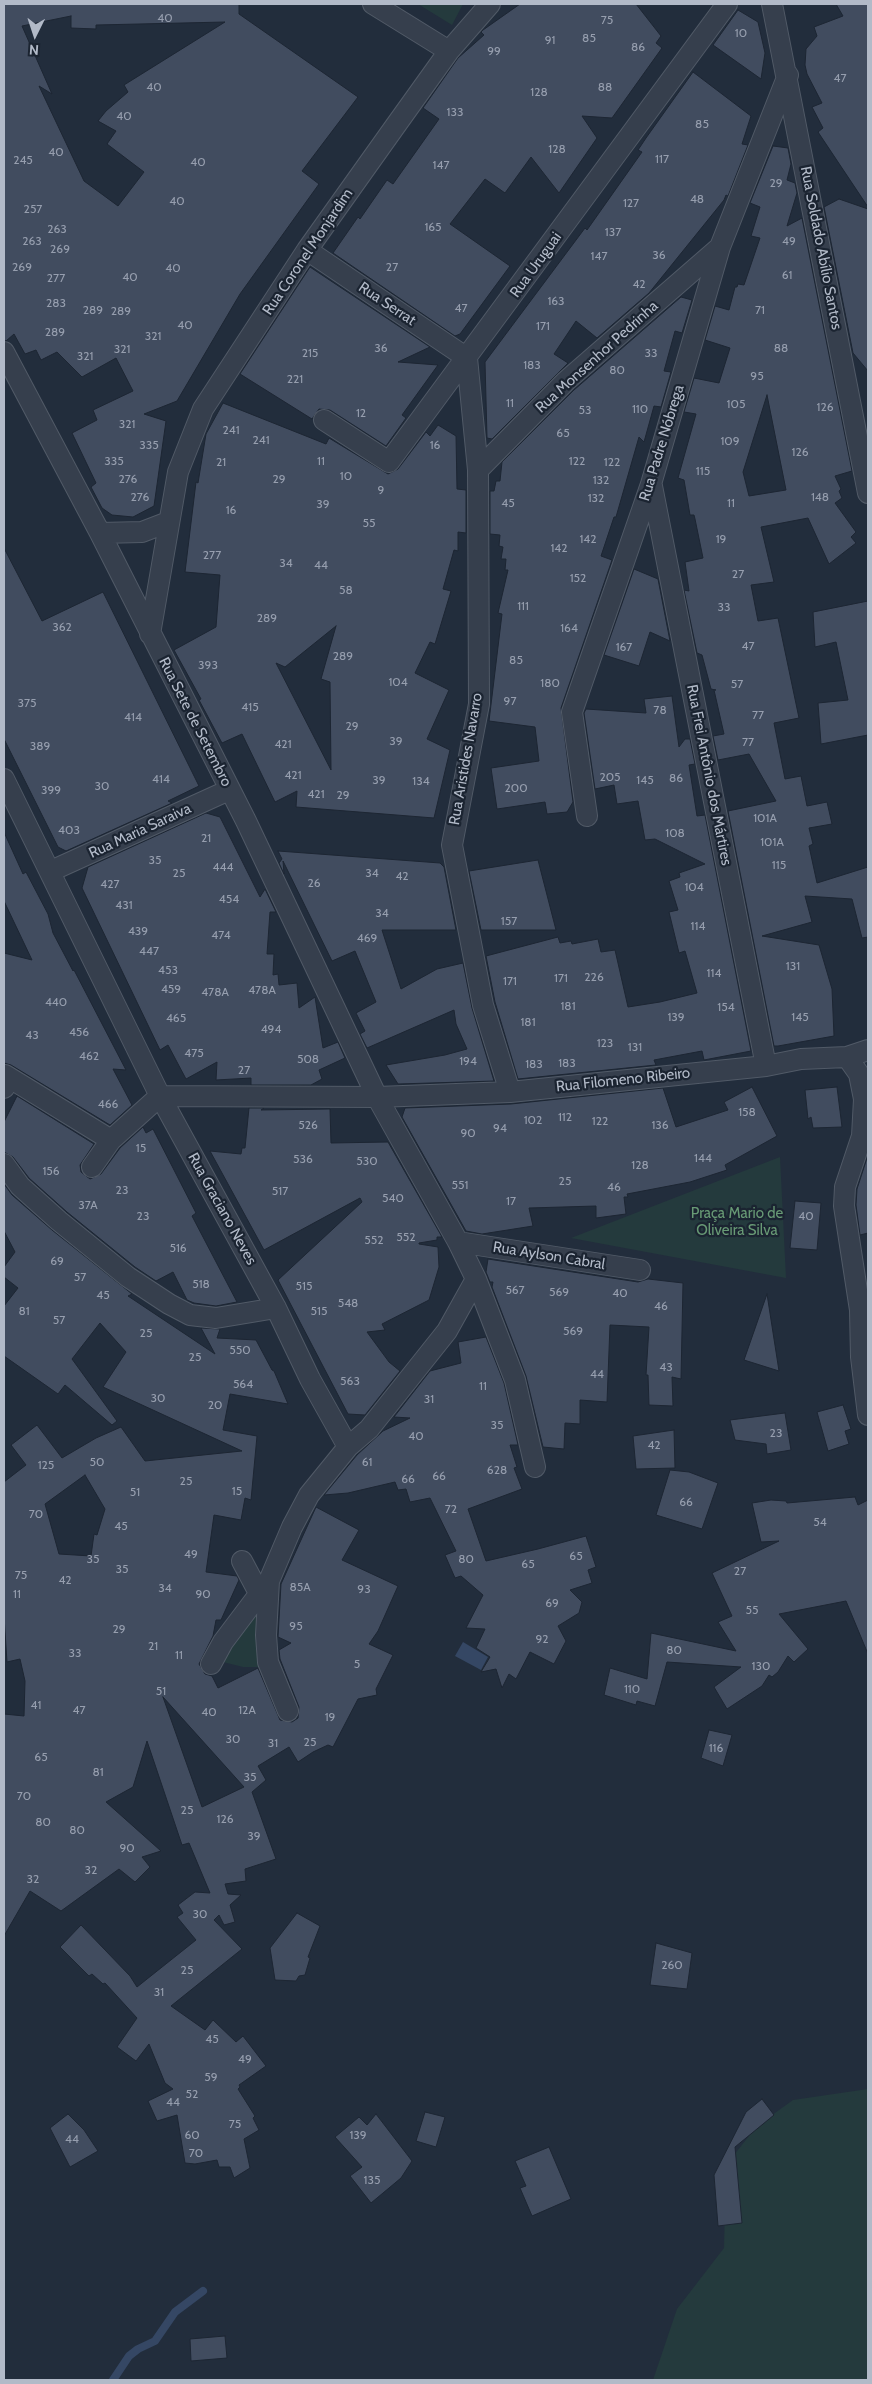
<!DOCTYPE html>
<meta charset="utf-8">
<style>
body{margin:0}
#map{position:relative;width:872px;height:2384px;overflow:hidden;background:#222d3c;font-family:Cabin,sans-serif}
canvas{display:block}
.frame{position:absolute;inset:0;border:5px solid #b2bac8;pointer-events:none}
.north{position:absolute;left:10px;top:10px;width:50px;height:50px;-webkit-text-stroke:4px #1b2431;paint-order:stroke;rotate:184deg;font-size:14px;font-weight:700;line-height:20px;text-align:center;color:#b2bac8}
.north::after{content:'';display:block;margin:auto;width:18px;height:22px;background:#b2bac8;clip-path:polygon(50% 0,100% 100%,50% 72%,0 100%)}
</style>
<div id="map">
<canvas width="872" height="2384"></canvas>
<div class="frame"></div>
<div class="north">N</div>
</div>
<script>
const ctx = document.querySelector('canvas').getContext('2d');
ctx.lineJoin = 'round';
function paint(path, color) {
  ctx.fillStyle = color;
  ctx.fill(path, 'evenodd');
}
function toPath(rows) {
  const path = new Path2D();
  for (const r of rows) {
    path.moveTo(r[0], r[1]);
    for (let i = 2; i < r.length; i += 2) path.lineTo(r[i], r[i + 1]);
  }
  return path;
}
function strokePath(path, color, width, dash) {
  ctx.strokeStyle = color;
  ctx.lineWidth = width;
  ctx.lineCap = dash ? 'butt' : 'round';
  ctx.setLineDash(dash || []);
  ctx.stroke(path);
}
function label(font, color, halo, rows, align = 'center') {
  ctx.font = font + ' Cabin,sans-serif';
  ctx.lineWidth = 4.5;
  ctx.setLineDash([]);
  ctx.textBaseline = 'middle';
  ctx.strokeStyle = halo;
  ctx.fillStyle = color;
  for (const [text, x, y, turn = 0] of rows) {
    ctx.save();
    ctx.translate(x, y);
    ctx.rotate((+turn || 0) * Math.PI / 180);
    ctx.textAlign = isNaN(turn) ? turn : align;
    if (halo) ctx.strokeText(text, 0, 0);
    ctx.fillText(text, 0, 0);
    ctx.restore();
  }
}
paint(toPath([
 [418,4,463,4,452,25],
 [780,1157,786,1278,571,1238],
 [265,1604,261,1667,243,1667,219,1661],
 [868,2089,868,2380,653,2380,677,2309,724,2248,726,2165,757,2126,793,2100]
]), '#243a3d');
paint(toPath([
 [463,1642,488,1657,481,1670,455,1656]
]), '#354764');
strokePath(toPath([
 [113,2380,129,2356,138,2349,155,2341,175,2312,203,2291]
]), '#354764', 8);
const building = toPath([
 [4,4,239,4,239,14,358,97,302,171,319,184,240,294,177,401,144,414,166,421,154,506,133,517,112,515,102,508,91,487,96,483,72,433,97,420,93,410,133,391,116,358,82,377,57,352,41,360,36,350,25,354,14,334,6,341,4,340,4,4],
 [71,16,71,28,96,29,96,25,225,22,124,85,128,92,106,111,98,121,116,131,107,144,144,172,118,206,84,181,39,86,52,94,22,26,71,16],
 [520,4,636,4,661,36,656,43,662,48,612,118,582,116,597,138,559,193,531,157,505,193,485,179,450,224,510,266,460,334,455,336,333,253,358,217,360,219,387,180,393,184,439,119,423,108,458,58,484,35,481,32,483,30,520,4],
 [836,4,868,4,868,207,818,132,823,128,812,107,822,103,807,74,805,65,806,49,817,36,814,27,843,16,836,4],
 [738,10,758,22,765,53,761,79,713,45,738,10],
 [693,72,751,116,742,144,748,145,728,196,726,195,724,200,649,293,597,338,576,321,554,354,568,363,492,439,487,438,485,362,585,228,587,230,642,152,638,150,646,138,693,72],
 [773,146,788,148,791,164,787,180,795,183,797,193,787,226,802,218,852,471,835,476,841,489,839,491,842,498,835,503,856,532,851,537,856,543,829,564,808,518,761,527,774,582,751,585,758,621,778,618,799,718,774,723,785,779,801,776,807,806,827,802,832,824,809,828,813,844,809,846,817,883,868,867,868,937,862,938,852,899,805,896,812,922,762,936,819,945,832,989,834,1036,778,1046,774,1046,728,811,776,801,749,754,718,760,713,736,724,734,714,690,716,690,711,689,702,655,697,653,684,590,689,591,685,562,703,558,695,519,694,515,690,515,684,480,678,478,696,414,684,412,694,378,719,383,730,348,705,340,715,306,729,310,735,287,737,287,738,284,744,285,760,238,751,236,760,207,750,203,773,146],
 [767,395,786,490,749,496,743,472,767,395],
 [839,199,868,209,868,371,853,353,824,207,839,199],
 [310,267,430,347,398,362,438,365,402,415,406,418,386,446,330,410,319,409,312,419,240,374,310,267],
 [681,297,692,300,682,333,675,331,664,371,671,372,661,407,654,406,644,442,639,437,616,517,614,517,601,556,612,560,561,708,573,802,567,812,547,814,545,802,497,809,491,768,539,761,535,727,489,721,502,614,498,613,508,570,505,570,506,559,501,559,503,547,499,546,500,535,490,534,490,491,494,491,496,481,500,481,502,462,574,390,681,297],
 [223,403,326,444,329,438,388,474,398,469,426,432,430,436,438,425,456,436,457,489,466,490,466,533,458,532,458,551,454,550,443,589,451,591,435,644,430,642,415,673,449,690,427,739,450,750,434,818,296,807,297,791,275,802,242,734,222,743,199,700,201,699,174,650,216,627,220,575,185,572,196,482,198,483,206,434,223,403],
 [336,626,321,679,330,682,331,770,276,663,285,667,336,626],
 [4,548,42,621,103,592,199,786,168,801,172,803,66,851,58,847,4,739,4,548],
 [634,569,658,579,670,641,650,632,639,666,604,655,634,569],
 [868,601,868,735,821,744,818,703,848,700,836,642,815,647,813,612,868,601],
 [672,696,679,747,685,739,690,739,695,764,689,765,697,816,705,815,751,1051,704,1060,702,1051,654,1060,656,1065,518,1079,495,1002,486,956,558,937,560,943,571,941,572,944,598,939,601,952,615,950,628,1007,660,1002,697,993,685,951,679,953,669,912,678,910,669,881,680,877,679,873,705,864,655,839,645,840,638,801,617,804,614,785,595,789,584,713,586,709,646,713,644,699,672,696],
 [206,813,220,817,260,897,265,889,276,912,270,912,267,954,274,954,273,975,278,974,279,985,297,983,299,1008,315,997,323,1048,338,1042,345,1058,319,1070,322,1079,311,1085,251,1085,251,1078,216,1080,217,1062,186,1079,168,1045,160,1050,82,888,88,867,206,813],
 [4,832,23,874,26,872,48,914,53,933,73,971,74,970,126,1070,113,1069,132,1105,110,1125,11,1065,4,1063,4,953,32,960,4,901,4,832],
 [278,851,440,863,444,867,456,930,382,930,401,989,437,969,463,963,472,1008,494,1081,398,1084,386,1065,445,1055,467,1049,456,1024,454,1010,367,1048,360,1034,365,1031,356,1013,376,1002,355,951,332,961,283,861,284,874,279,863,282,859,278,851],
 [538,860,556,930,481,930,469,871,538,860],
 [752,1087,777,1136,725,1165,727,1170,690,1182,627,1194,628,1197,624,1197,626,1214,596,1218,596,1206,529,1208,533,1226,482,1234,466,1231,402,1117,405,1108,511,1104,663,1088,676,1127,728,1110,724,1102,752,1087],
 [837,1087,842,1127,813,1128,811,1117,808,1119,805,1090,837,1087],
 [17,1096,94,1144,80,1165,81,1172,90,1179,101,1174,120,1148,143,1127,146,1133,153,1129,196,1213,192,1216,237,1302,216,1306,194,1303,187,1300,173,1272,156,1281,135,1267,67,1212,29,1178,13,1157,4,1152,4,1122,17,1096],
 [249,1108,264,1108,261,1110,330,1109,331,1143,388,1142,442,1237,437,1237,437,1240,419,1243,419,1244,438,1247,439,1267,429,1300,382,1324,385,1330,367,1332,389,1362,400,1371,365,1415,348,1414,278,1280,362,1202,360,1198,264,1250,210,1151,241,1154,242,1148,245,1148,249,1108],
 [868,1155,868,1233,860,1235,856,1205,857,1189,868,1155],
 [4,1184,12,1195,52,1230,132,1294,128,1296,215,1354,201,1328,220,1329,217,1338,256,1340,272,1370,274,1371,288,1404,230,1394,223,1430,257,1436,251,1500,245,1498,241,1520,214,1515,206,1572,237,1576,239,1580,221,1620,216,1620,213,1636,199,1664,205,1674,212,1676,218,1688,258,1668,280,1720,292,1722,298,1718,299,1707,280,1659,279,1650,291,1643,278,1637,281,1584,316,1507,359,1530,342,1560,398,1586,378,1631,369,1644,393,1655,376,1689,377,1695,358,1699,333,1747,328,1745,313,1752,298,1762,289,1747,258,1766,266,1780,252,1792,276,1859,245,1869,246,1881,225,1884,228,1894,241,1895,230,1905,235,1922,224,1925,219,1915,214,1920,242,1949,171,2006,205,2030,213,2020,236,2042,243,2036,266,2066,239,2085,240,2087,238,2089,255,2116,253,2118,259,2130,244,2139,250,2168,234,2178,230,2167,219,2167,217,2160,195,2164,185,2163,177,2115,157,2121,148,2101,173,2089,165,2083,149,2044,136,2061,117,2047,137,2018,105,1983,103,1984,92,1974,89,1976,60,1947,81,1925,130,1976,137,1987,196,1940,177,1917,183,1913,178,1905,195,1892,210,1893,189,1843,182,1845,147,1741,133,1787,106,1802,161,1851,142,1857,150,1867,135,1882,119,1869,61,1911,30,1891,4,1936,4,1714,24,1716,25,1681,20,1659,7,1662,4,1616,4,1482,26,1465,11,1445,37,1425,62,1458,96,1438,121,1427,145,1461,242,1451,103,1387,126,1352,100,1323,72,1359,117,1421,112,1425,65,1385,58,1394,4,1356,4,1306,18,1288,4,1277,4,1267,15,1252,4,1231,4,1184],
 [85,1475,105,1509,97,1535,94,1534,91,1556,59,1554,45,1504,85,1475],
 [163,1697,244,1787,202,1807,163,1697],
 [795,1201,821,1203,817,1250,790,1248,795,1201],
 [488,1259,638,1282,648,1279,683,1283,681,1379,672,1377,673,1406,649,1405,648,1375,646,1375,649,1327,610,1325,607,1402,580,1400,580,1424,565,1423,564,1449,543,1447,526,1376,492,1287,493,1282,490,1282,486,1272,488,1259],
 [767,1294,779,1371,744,1360,767,1294],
 [486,1337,504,1383,518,1445,510,1445,517,1467,514,1468,522,1489,468,1509,486,1561,538,1549,586,1536,596,1567,588,1570,592,1583,570,1590,582,1602,579,1613,558,1626,566,1641,554,1664,530,1652,516,1679,509,1674,502,1688,496,1669,481,1672,490,1657,476,1648,485,1629,466,1628,483,1595,461,1576,455,1578,445,1555,456,1551,430,1498,410,1502,406,1489,398,1490,395,1482,348,1493,324,1495,357,1455,383,1431,410,1418,394,1417,430,1371,461,1363,458,1342,486,1337],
 [843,1405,851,1429,845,1431,849,1444,828,1451,817,1412,843,1405],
 [785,1413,791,1450,767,1454,766,1444,735,1440,730,1420,785,1413],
 [674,1430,675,1468,636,1469,633,1436,674,1430],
 [670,1470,689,1472,718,1483,702,1529,656,1515,670,1470],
 [855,1497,858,1505,868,1500,868,1654,846,1601,779,1614,808,1649,794,1662,788,1656,778,1672,772,1677,769,1675,762,1686,727,1709,714,1687,741,1667,667,1662,655,1706,637,1701,636,1705,604,1695,610,1668,647,1679,651,1633,736,1651,718,1622,732,1616,712,1573,779,1541,761,1542,752,1503,771,1500,786,1501,787,1503,855,1497],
 [709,1730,732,1735,723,1766,701,1758,709,1730],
 [297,1913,320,1926,308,1957,310,1958,305,1975,299,1976,296,1981,275,1980,270,1948,297,1913],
 [656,1943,692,1953,687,1989,650,1985,656,1943],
 [762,2099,774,2115,735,2147,742,2223,718,2226,714,2175,746,2112,762,2099],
 [425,2112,445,2117,436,2147,416,2141,425,2112],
 [68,2114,84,2130,98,2151,70,2167,50,2128,68,2114],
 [376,2114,412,2161,401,2178,371,2203,350,2176,362,2167,335,2137,359,2117,367,2125,376,2114],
 [549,2147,571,2199,532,2216,520,2188,526,2186,515,2161,549,2147],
 [225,2336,227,2358,191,2361,190,2339,225,2336]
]);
paint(building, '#414c5f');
strokePath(building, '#1d2633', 1);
const minor = toPath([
 [373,4,449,51],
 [772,4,868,493],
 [307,250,467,358,478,470,479,704,452,845,483,1005,510,1092],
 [4,352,100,533,246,821,377,1097,458,1242,476,1279,515,1380,535,1467],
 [324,420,389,462,727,4],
 [478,470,566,381,720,247],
 [652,486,766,1066],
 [100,533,142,532,168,522],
 [150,634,178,472,203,409,307,250,396,125,449,51,490,4],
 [4,779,160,1096,276,1308,310,1379,348,1447],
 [587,816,572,712,651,484,720,247,788,75],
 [51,871,229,790],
 [847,1057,868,1050],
 [4,1088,5,1075,111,1140],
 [160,1096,377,1097,510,1092,766,1066,801,1059,847,1057,859,1074,864,1099,862,1136,845,1187,844,1206,860,1310,861,1357,868,1415],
 [4,1164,20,1186,59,1221,128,1277,169,1304,190,1315,216,1318,276,1308],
 [92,1167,111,1140,160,1096],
 [458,1242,640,1270],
 [242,1561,259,1593],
 [211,1664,223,1642,269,1581],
 [288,1711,268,1662,266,1635,269,1581,292,1527,309,1495,348,1447,369,1429,447,1331,476,1279]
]);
strokePath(minor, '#515a67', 22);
strokePath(minor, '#363f4d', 20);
label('12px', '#969eae', null, [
 ["40",165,18],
 ["75",607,20],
 ["10",741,33],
 ["85",589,38],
 ["91",550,40],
 ["86",638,47],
 ["99",494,51],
 ["47",840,78],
 ["40",154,87],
 ["88",605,87],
 ["128",539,92],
 ["133",455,112],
 ["40",124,116],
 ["85",702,124],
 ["128",557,149],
 ["40",56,152],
 ["117",662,159],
 ["245",23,160],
 ["40",198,162],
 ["147",441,165],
 ["29",776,183],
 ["48",697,199],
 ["40",177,201],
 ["127",631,203],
 ["257",33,209],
 ["165",433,227],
 ["263",57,229],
 ["137",613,232],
 ["263",32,241],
 ["49",789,241],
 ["269",60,249],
 ["36",659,255],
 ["147",599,256],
 ["269",22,267],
 ["27",392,267],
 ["40",173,268],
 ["61",787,275],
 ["40",130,277],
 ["277",56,278],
 ["42",639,284],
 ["163",556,301],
 ["283",56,303],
 ["47",461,308],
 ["289",93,310],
 ["71",760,310],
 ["289",121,311],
 ["40",185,325],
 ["171",543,326],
 ["289",55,332],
 ["321",153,336],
 ["36",381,348],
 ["88",781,348],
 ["321",122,349],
 ["215",310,353],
 ["33",651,353],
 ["321",85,356],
 ["183",532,365],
 ["80",617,370],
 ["95",757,376],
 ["221",295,379],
 ["11",510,403],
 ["105",736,404],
 ["126",825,407],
 ["110",640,409],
 ["53",585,410],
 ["12",361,413],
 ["321",127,424],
 ["241",231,430],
 ["65",563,433],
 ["241",261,440],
 ["109",730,441],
 ["335",149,445],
 ["16",435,445],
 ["126",800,452],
 ["335",114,461],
 ["11",321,461],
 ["122",577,461],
 ["21",221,462],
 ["122",612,462],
 ["115",703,471],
 ["10",346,476],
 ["276",128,479],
 ["29",279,479],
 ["132",601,480],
 ["9",381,490],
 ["276",140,497],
 ["148",820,497],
 ["132",596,498],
 ["45",508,503],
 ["11",731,503],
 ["39",323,504],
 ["16",231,510],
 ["55",369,523],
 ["142",588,539],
 ["19",721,539],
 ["142",559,548],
 ["277",212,555],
 ["34",286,563],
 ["44",321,565],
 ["27",738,574],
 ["152",578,578],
 ["58",346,590],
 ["111",523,606],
 ["33",724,607],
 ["289",267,618],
 ["362",62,627],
 ["164",569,628],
 ["47",748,646],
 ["167",624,647],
 ["289",343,656],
 ["85",516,660],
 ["393",208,665],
 ["104",398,682],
 ["180",550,683],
 ["57",737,684],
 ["97",510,701],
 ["375",27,703],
 ["415",250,707],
 ["78",660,710],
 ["77",758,715],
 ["414",133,717],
 ["29",352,726],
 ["39",396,741],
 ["77",748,742],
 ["421",283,744],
 ["389",40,746],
 ["421",293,775],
 ["205",610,777],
 ["86",676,778],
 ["414",161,779],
 ["39",379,780],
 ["145",645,780],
 ["134",421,781],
 ["30",102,786],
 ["200",516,788],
 ["399",51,790],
 ["421",316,794],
 ["29",343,795],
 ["101A",765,818],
 ["403",69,830],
 ["108",675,833],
 ["21",206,838],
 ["101A",772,842],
 ["35",155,860],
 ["115",779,865],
 ["444",223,867],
 ["25",179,873],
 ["34",372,873],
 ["42",402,876],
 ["26",314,883],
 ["427",110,884],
 ["104",694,887],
 ["454",229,899],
 ["431",124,905],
 ["34",382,913],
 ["157",509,921],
 ["114",698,926],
 ["439",138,931],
 ["474",221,935],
 ["469",367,938],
 ["447",149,951],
 ["131",793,966],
 ["453",168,970],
 ["114",714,973],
 ["226",594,977],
 ["171",561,978],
 ["171",510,981],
 ["459",171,989],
 ["478A",262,990],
 ["478A",215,992],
 ["440",56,1002],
 ["181",568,1006],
 ["154",726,1007],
 ["139",676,1017],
 ["145",800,1017],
 ["465",176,1018],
 ["181",528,1022],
 ["494",271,1029],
 ["456",79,1032],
 ["43",32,1035],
 ["123",605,1043],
 ["131",635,1047],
 ["475",194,1053],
 ["462",89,1056],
 ["508",308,1059],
 ["194",468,1061],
 ["183",567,1063],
 ["183",534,1064],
 ["27",244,1070],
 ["466",108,1104],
 ["158",747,1112],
 ["112",565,1117],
 ["102",533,1120],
 ["122",600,1121],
 ["526",308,1125],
 ["136",660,1125],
 ["94",500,1128],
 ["90",468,1133],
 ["15",141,1148],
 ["144",703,1158],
 ["536",303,1159],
 ["530",367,1161],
 ["128",640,1165],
 ["156",51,1171],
 ["25",565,1181],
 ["551",460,1185],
 ["46",614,1187],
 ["23",122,1190],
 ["517",280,1191],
 ["540",393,1198],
 ["17",511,1201],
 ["37A",88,1205],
 ["23",143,1216],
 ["40",806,1216],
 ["552",406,1237],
 ["552",374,1240],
 ["516",178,1248],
 ["69",57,1261],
 ["57",80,1277],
 ["518",201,1284],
 ["515",304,1286],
 ["567",515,1290],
 ["569",559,1292],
 ["40",620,1293],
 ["45",103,1295],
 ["548",348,1303],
 ["46",661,1306],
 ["81",24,1311],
 ["515",319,1311],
 ["57",59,1320],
 ["569",573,1331],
 ["25",146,1333],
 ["550",240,1350],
 ["25",195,1357],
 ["43",666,1367],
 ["44",597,1374],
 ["563",350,1381],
 ["564",243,1384],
 ["11",483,1386],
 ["30",158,1398],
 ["31",429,1399],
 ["20",215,1405],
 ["35",497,1425],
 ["23",776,1433],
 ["40",416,1436],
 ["42",654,1445],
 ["50",97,1462],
 ["61",367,1462],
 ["125",46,1465],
 ["628",497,1470],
 ["66",439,1476],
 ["66",408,1479],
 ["25",186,1481],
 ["15",237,1491],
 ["51",135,1492],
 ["66",686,1502],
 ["72",451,1509],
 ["70",36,1514],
 ["54",820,1522],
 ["45",121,1526],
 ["49",191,1554],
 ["65",576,1556],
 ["35",93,1559],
 ["80",466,1559],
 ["65",528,1564],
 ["35",122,1569],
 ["27",740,1571],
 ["75",21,1575],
 ["42",65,1580],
 ["85A",300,1587],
 ["34",165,1588],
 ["93",364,1589],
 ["11",17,1594],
 ["90",203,1594],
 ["69",552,1603],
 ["55",752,1610],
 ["95",296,1626],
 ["29",119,1629],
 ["92",542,1639],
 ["21",153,1646],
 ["80",674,1650],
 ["33",75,1653],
 ["11",179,1655],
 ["5",357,1664],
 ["130",761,1666],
 ["110",632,1689],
 ["51",161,1691],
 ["41",36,1705],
 ["47",79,1710],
 ["12A",247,1710],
 ["40",209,1712],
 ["19",330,1717],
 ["30",233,1739],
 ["25",310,1742],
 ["31",273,1743],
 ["116",716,1748],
 ["65",41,1757],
 ["81",98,1772],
 ["35",250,1777],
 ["70",24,1796],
 ["25",187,1810],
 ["126",225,1819],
 ["80",43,1822],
 ["80",77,1830],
 ["39",254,1836],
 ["90",127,1848],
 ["32",91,1870],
 ["32",33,1879],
 ["30",200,1914],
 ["260",672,1965],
 ["25",187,1970],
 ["31",159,1992],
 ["45",212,2039],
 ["49",245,2059],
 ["59",211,2077],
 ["52",192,2094],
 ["44",173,2102],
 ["75",235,2124],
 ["60",192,2135],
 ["139",358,2135],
 ["44",72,2139],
 ["70",196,2153],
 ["135",372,2180]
]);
label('15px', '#b2bac8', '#1b2431', [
 ["Rua Soldado Abílio Santos",821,248,79],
 ["Rua Coronel Monjardim",308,252,-56],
 ["Rua Uruguai",536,265,-54],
 ["Rua Serrat",387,304,34],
 ["Rua Monsenhor Pedrinha",597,357,-42],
 ["Rua Padre Nóbrega",662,443,-73],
 ["Rua Sete de Setembro",195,722,63],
 ["Rua Aristides Navarro",466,759,-80],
 ["Rua Frei Antônio dos Mártires",709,775,79],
 ["Rua Maria Saraiva",140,831,-25],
 ["Rua Filomeno Ribeiro",623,1080,-6],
 ["Rua Graciano Neves",222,1209,61],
 ["Rua Aylson Cabral",549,1256,9]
]);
label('15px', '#689a75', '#1b2431', [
 ["Praça Mario de",737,1214],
 ["Oliveira Silva",737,1231]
]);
</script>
